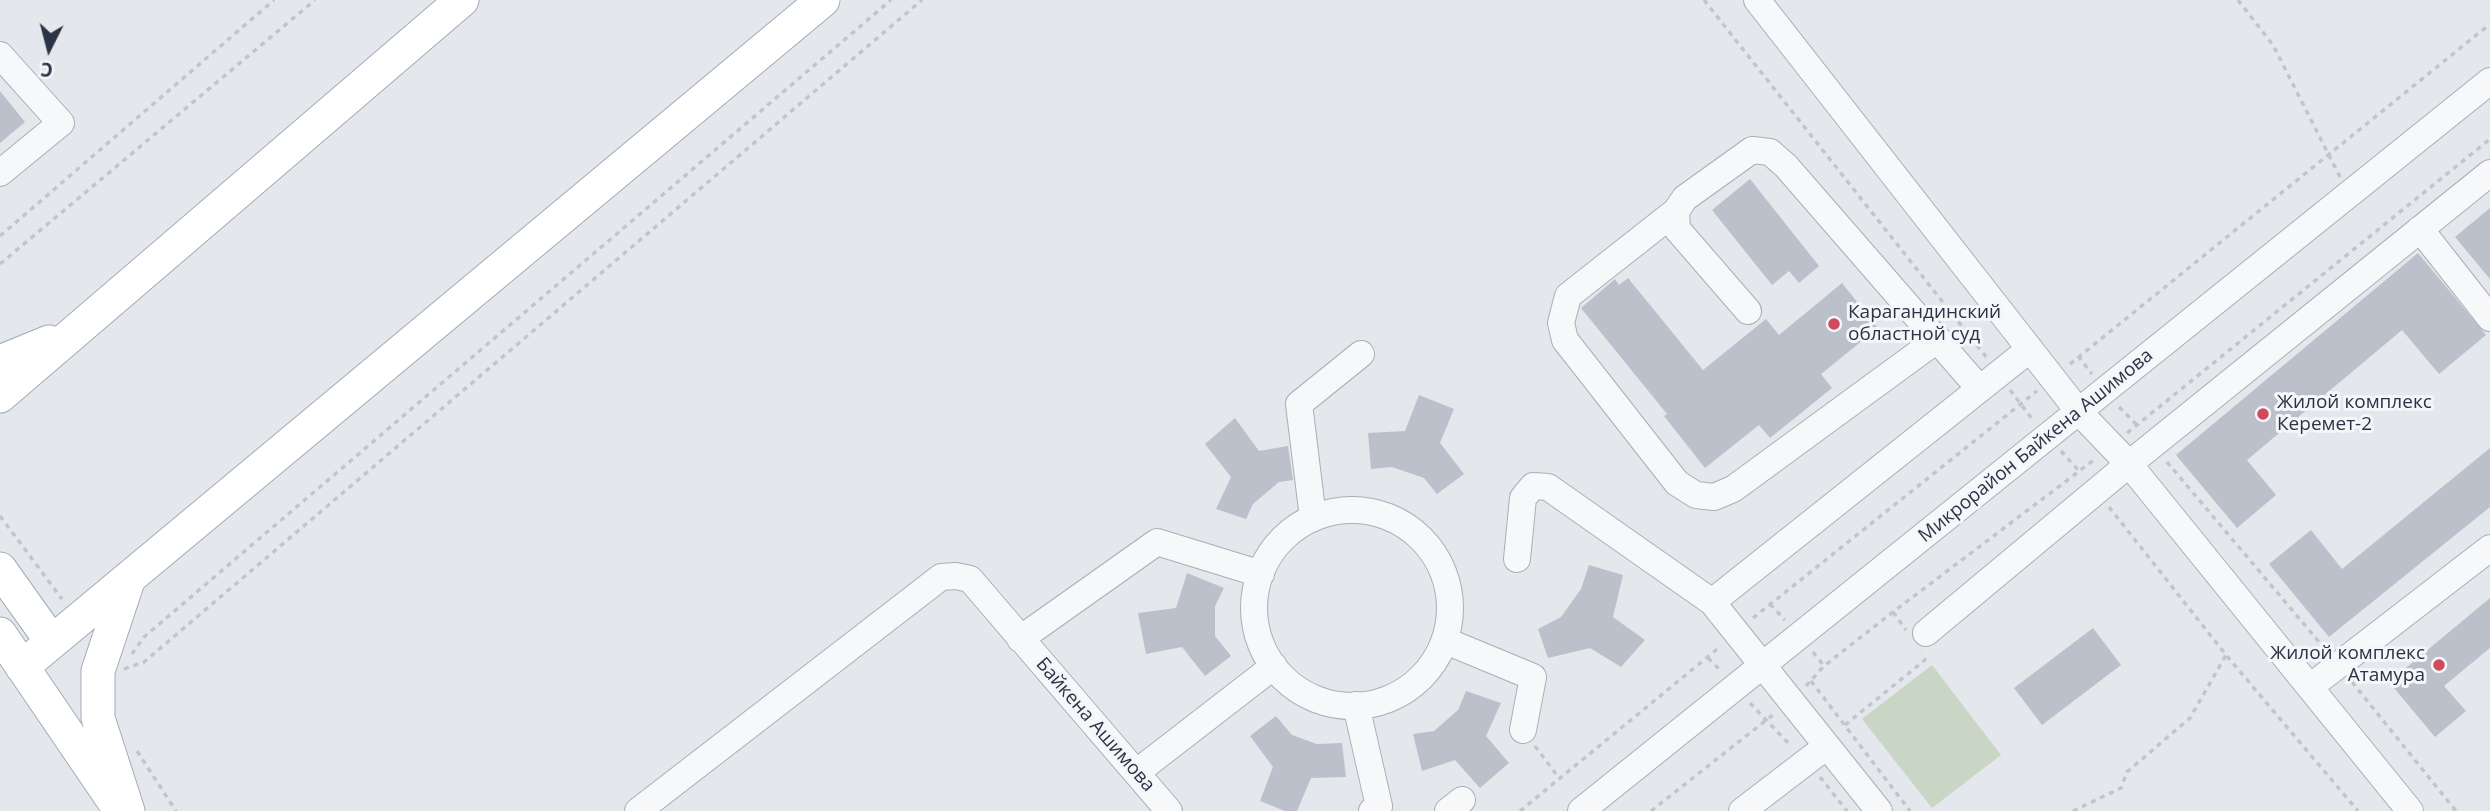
<!DOCTYPE html>
<meta charset="utf-8">
<style>
body{margin:0}
#map{position:relative;width:2490px;height:811px;overflow:hidden;background:#e4e7ec;font-family:"Open Sans",sans-serif}
canvas{display:block}
.north{position:absolute;left:14px;top:14px;width:70px;height:70px;-webkit-text-stroke:5px #f4f6f9;paint-order:stroke;rotate:186deg;font-size:19px;font-weight:700;line-height:28px;text-align:center;color:#2b3445}
.north::after{content:'';display:block;margin:auto;width:24px;height:32px;background:#2b3445;clip-path:polygon(50% 0,100% 100%,50% 72%,0 100%)}
</style>
<div id="map">
<canvas width="2490" height="811"></canvas>
<div class="north">С</div>
</div>
<script>
const ctx = document.querySelector('canvas').getContext('2d');
ctx.lineJoin = 'round';
function paint(path, color) {
  ctx.fillStyle = color;
  ctx.fill(path, 'evenodd');
}
function toPath(rows) {
  const path = new Path2D();
  for (const r of rows) {
    if (r.length === 3) {
      path.moveTo(r[0] + r[2], r[1]);
      path.arc(r[0], r[1], r[2], 0, 2 * Math.PI);
      continue;
    }
    path.moveTo(r[0], r[1]);
    for (let i = 2; i < r.length; i += 2) path.lineTo(r[i], r[i + 1]);
  }
  return path;
}
function strokePath(path, color, width, dash) {
  ctx.strokeStyle = color;
  ctx.lineWidth = width;
  ctx.lineCap = dash ? 'butt' : 'round';
  ctx.setLineDash(dash || []);
  ctx.stroke(path);
}
function label(font, color, halo, rows, align = 'center') {
  ctx.font = font + ' "Open Sans",sans-serif';
  ctx.lineWidth = 6;
  ctx.setLineDash([]);
  ctx.textBaseline = 'middle';
  ctx.strokeStyle = halo;
  ctx.fillStyle = color;
  for (const [text, x, y, turn = 0] of rows) {
    ctx.save();
    ctx.translate(x, y);
    ctx.rotate((+turn || 0) * Math.PI / 180);
    ctx.textAlign = isNaN(turn) ? turn : align;
    if (halo) ctx.strokeText(text, 0, 0);
    ctx.fillText(text, 0, 0);
    ctx.restore();
  }
}
paint(toPath([
 [1932,665,2001,755,1932,808,1862,719]
]), '#c9d6c5');
paint(toPath([
 [0,91,25,122,0,143],
 [1750,179,1819,266,1799,283,1789,271,1772,285,1712,210],
 [2490,208,2490,279,2455,237],
 [2418,253,2486,335,2439,374,2402,330,2247,460,2276,495,2237,528,2176,455],
 [1628,278,1703,370,1766,319,1779,335,1842,283,1878,328,1821,374,1832,388,1770,438,1759,425,1705,468,1664,416,1667,414,1581,308,1615,279,1619,285],
 [1419,395,1454,409,1440,443,1464,474,1437,494,1424,478,1392,467,1371,469,1368,433,1405,431],
 [1235,418,1259,451,1288,446,1293,480,1279,482,1253,504,1246,519,1216,509,1231,477,1205,444],
 [2490,448,2490,507,2329,637,2269,564,2311,530,2342,569],
 [1589,565,1623,575,1613,617,1645,640,1621,667,1590,648,1548,658,1538,629,1561,617,1581,589],
 [1187,573,1224,588,1215,606,1215,636,1231,656,1205,676,1182,647,1146,654,1138,613,1176,608],
 [2490,598,2490,648,2444,686,2466,711,2435,737,2389,682],
 [2093,628,2121,665,2042,725,2014,688],
 [1466,691,1501,703,1486,736,1509,763,1480,788,1455,760,1422,771,1413,734,1434,731,1458,710],
 [1276,716,1292,735,1317,744,1342,743,1346,777,1311,778,1297,811,1285,811,1260,801,1273,767,1250,736]
]), '#bbc0ca');
const minor = toPath([
 [1757,0,2079,412,2129,464,2410,811],
 [0,55,61,123,0,173],
 [1676,211,1568,296,1561,323,1565,340,1677,483,1696,495,1714,497,1733,489,1938,339],
 [2420,229,2490,318],
 [1748,311,1677,229,1676,211,1685,198,1752,150,1770,152,1786,166,1979,388],
 [1352,608,98],
 [1313,518,1299,404,1361,354],
 [1517,559,1523,498,1533,486,1548,487,1712,602],
 [1926,633,2129,464,2490,173],
 [1020,639,1157,542,1261,574],
 [1446,641,1533,677,1523,730],
 [2310,687,2490,548],
 [1356,705,1379,806,1372,811],
 [1137,772,1274,666],
 [638,811,941,577,956,576,970,579,1169,811],
 [1448,811,1462,800],
 [1581,811,2490,81],
 [1742,811,1827,746],
 [1879,811,1712,602,2030,349]
]);
const major = toPath([
 [0,362,49,342],
 [0,396,462,0],
 [0,569,52,642],
 [0,634,113,800],
 [22,667,823,0],
 [128,811,98,718,98,671,128,581]
]);
strokePath(minor, '#a9aeb7', 28);
strokePath(major, '#a3abb8', 35);
strokePath(toPath([
 [1704,0,1987,358],
 [2238,0,2273,45,2340,177],
 [0,236,274,0],
 [0,264,315,0],
 [2078,356,2092,374],
 [2070,364,2490,24],
 [2010,390,2033,420],
 [2119,407,2138,426],
 [2127,433,2490,139],
 [2061,451,2080,472],
 [2167,462,2325,649],
 [2109,507,2226,655,2358,811],
 [0,516,62,599],
 [1770,604,1785,620],
 [1893,612,1906,630],
 [1753,618,2037,391],
 [1813,652,1824,666],
 [132,654,144,637,891,0],
 [1708,658,1722,672],
 [124,669,144,662,922,0],
 [1811,681,1910,811],
 [2352,682,2456,811],
 [1806,686,1824,666,1893,612,2094,460],
 [1750,703,1791,746],
 [1845,725,1925,660,1921,654],
 [1535,746,1559,778],
 [137,751,176,811],
 [1820,777,1847,811],
 [1520,811,1721,646],
 [1651,811,1774,714],
 [2073,811,2121,788,2127,772,2190,718,2226,655]
]), '#c2c5cb', 3.5, [5, 5]);
strokePath(minor, '#f7f8fa', 26);
strokePath(major, '#fff', 33);
for (const [x, y, r, color] of [
 [1834,324,7,"#d1495b"],
 [2263,414,7,"#d1495b"],
 [2439,665,7,"#d1495b"]
]) {
  const dot = new Path2D();
  dot.arc(x, y, r, 0, 2 * Math.PI);
  ctx.fillStyle = color;
  ctx.fill(dot);
  strokePath(dot, '#f4f6f9', 2.5);
}
label('19px', '#2b3445', '#f4f6f9', [
 ["Карагандинский",1848,313],
 ["областной суд",1848,335],
 ["Жилой комплекс",2277,403],
 ["Керемет-2",2277,425],
 ["Жилой комплекс",2425,654,"right"],
 ["Атамура",2425,676,"right"]
], 'left');
label('19px', '#2b3445', '#f4f6f9', [
 ["Микрорайон Байкена Ашимова",2036,446,-39],
 ["Байкена Ашимова",1095,725,49]
]);
</script>
